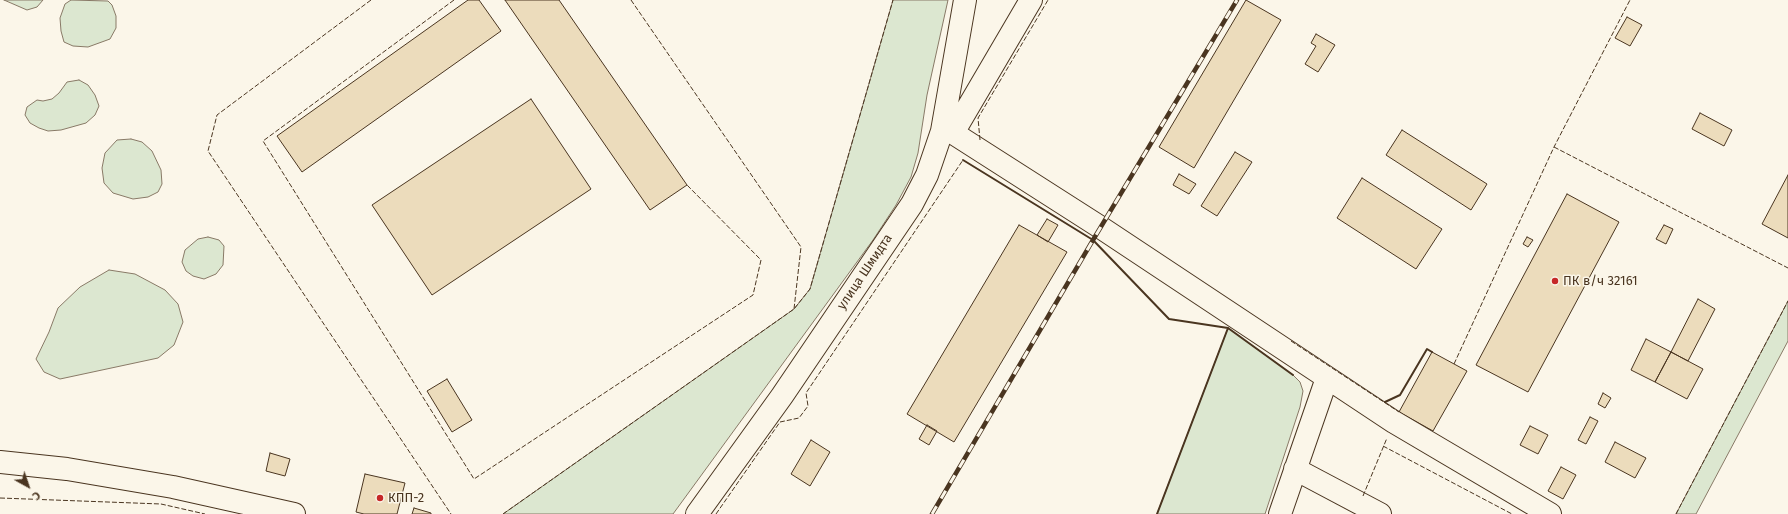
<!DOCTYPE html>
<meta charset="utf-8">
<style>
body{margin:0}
#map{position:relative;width:1788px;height:514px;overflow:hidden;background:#fbf6e9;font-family:"Fira Sans",sans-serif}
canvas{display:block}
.north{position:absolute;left:8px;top:466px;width:40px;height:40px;-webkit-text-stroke:3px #fbf6e9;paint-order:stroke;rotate:140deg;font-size:11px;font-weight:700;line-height:16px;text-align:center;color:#4a3520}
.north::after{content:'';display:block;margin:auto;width:14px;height:18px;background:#4a3520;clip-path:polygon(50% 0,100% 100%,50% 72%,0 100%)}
</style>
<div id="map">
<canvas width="1788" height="514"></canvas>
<div class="north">С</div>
</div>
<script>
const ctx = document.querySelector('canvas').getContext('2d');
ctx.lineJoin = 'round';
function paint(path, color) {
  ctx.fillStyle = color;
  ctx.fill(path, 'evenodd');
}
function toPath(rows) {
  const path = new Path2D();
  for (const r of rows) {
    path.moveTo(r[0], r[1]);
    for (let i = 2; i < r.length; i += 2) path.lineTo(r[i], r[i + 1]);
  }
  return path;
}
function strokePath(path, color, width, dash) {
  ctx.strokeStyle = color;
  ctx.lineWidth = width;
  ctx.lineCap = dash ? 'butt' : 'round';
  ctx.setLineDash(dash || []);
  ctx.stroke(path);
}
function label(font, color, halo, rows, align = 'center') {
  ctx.font = font + ' "Fira Sans",sans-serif';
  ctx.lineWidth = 3;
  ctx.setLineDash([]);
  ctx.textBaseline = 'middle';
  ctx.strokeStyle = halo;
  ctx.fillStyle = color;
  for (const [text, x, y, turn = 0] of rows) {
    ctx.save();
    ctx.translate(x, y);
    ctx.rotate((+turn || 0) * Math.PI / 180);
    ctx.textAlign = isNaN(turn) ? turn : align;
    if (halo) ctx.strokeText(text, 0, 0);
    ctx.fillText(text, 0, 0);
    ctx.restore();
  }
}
const green = toPath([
 [4,0,43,0,37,7,27,10,4,0],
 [71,0,108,1,112,5,116,16,116,28,110,39,88,47,73,46,64,42,61,31,60,18,65,4,71,0],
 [893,0,948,0,927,95,918,153,911,177,896,205,873,240,673,514,503,514,794,309,810,289,893,0],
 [79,80,88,85,95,95,99,106,95,115,86,123,61,130,48,131,39,128,30,123,25,115,27,107,37,100,43,101,52,99,59,93,67,82,79,80],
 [131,139,142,142,152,151,161,170,162,184,158,192,148,197,133,199,113,193,104,183,102,168,105,153,117,140,131,139],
 [208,237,219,240,224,246,223,265,216,274,204,279,193,276,186,271,182,262,185,250,198,239,208,237],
 [109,270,135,274,165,290,178,304,183,322,174,345,158,358,60,379,44,372,36,359,49,332,58,308,80,287,109,270],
 [1788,301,1788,341,1696,514,1676,514,1788,301],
 [1228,328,1293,375,1300,382,1303,391,1300,407,1265,514,1157,514,1228,328]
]);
paint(green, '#dce7d0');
strokePath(green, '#887966', 1);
const building = toPath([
 [468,0,479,0,501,31,302,172,277,136,468,0],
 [505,0,559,0,687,185,650,210,505,0],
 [1246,0,1281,20,1194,168,1159,147,1246,0],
 [1627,17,1642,25,1630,46,1615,38,1627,17],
 [1316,34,1335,45,1318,72,1305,64,1316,46,1311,43,1316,34],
 [531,99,591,189,432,295,372,205,531,99],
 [1700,113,1732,130,1724,146,1692,129,1700,113],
 [1402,130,1487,184,1471,210,1386,155,1402,130],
 [1235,152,1252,162,1217,216,1201,206,1235,152],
 [1179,174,1196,184,1189,194,1173,185,1179,174],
 [1788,175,1788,238,1762,224,1788,175],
 [1362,178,1442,229,1416,269,1337,218,1362,178],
 [1567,194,1619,222,1528,392,1476,365,1567,194],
 [1047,219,1058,225,1048,242,1037,235,1047,219],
 [1019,225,1067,252,954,442,907,414,1019,225],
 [1664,225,1673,229,1666,244,1656,239,1664,225],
 [1527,237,1533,240,1528,247,1523,244,1527,237],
 [1698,299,1715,309,1688,361,1671,352,1698,299],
 [1646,339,1671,352,1655,382,1631,370,1646,339],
 [1432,352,1467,371,1433,431,1399,412,1432,352],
 [1671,352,1703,369,1687,399,1655,382,1671,352],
 [447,379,472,420,452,432,427,391,447,379],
 [1603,393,1611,398,1605,408,1598,404,1603,393],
 [1590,417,1598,421,1586,444,1578,440,1590,417],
 [927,425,937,431,929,445,919,439,927,425],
 [1530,426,1548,435,1538,454,1520,445,1530,426],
 [811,440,830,452,810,486,791,474,811,440],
 [1615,442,1646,458,1635,478,1605,462,1615,442],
 [270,453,290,459,285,476,266,471,270,453],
 [1561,467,1576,475,1563,499,1548,491,1561,467],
 [365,474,405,483,397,514,364,514,356,512,365,474],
 [414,508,431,513,431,514,412,514,414,508]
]);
paint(building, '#ecdcbc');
strokePath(building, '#4a3520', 1);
const minor = toPath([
 [942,131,953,133,1100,227,1394,422,1550,514],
 [953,133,1031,0],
 [0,462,67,469,173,487,294,514],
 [1295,469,1380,514],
 [697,514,782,396,912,204,927,175,942,131,965,0],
 [1280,514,1327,378]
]);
strokePath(minor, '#4a3520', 24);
strokePath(minor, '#fbf6e9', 22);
const rail = toPath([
 [932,514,1093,240,1237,0]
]);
strokePath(rail, '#4a3520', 4.5);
strokePath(rail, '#fbf6e9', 3, [9]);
strokePath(toPath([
 [371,0,217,115,208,151,451,514],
 [454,0,263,141,474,479,753,295,761,260,687,185],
 [631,0,801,247,794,309],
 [980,140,978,118,1048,0],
 [1554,147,1788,268],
 [1291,341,1399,412],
 [1454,364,1554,147,1630,0],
 [1383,446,1512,514],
 [1363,496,1387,438],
 [0,498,161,504,205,514],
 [503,514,794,309,810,289,893,0],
 [716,514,780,422,799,418,808,406,806,393,963,160],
 [1676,514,1788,301]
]), '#4a3520', 1, [5, 2]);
strokePath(toPath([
 [963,160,1093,240,1169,319,1228,328,1293,375],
 [1385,402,1400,395,1427,349,1432,352],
 [1157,514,1228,328]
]), '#4a3520', 2);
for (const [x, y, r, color] of [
 [1555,281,4,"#c62828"],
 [380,498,4,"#c62828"]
]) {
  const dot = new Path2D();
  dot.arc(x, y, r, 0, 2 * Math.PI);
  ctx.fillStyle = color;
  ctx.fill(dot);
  strokePath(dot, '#fbf6e9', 1.5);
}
label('13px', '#4a3520', '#fbf6e9', [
 ["улица Шмидта",865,272,-56]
]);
label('13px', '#4a3520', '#fbf6e9', [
 ["ПК в/ч 32161",1563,281],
 ["КПП-2",388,498]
], 'left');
</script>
